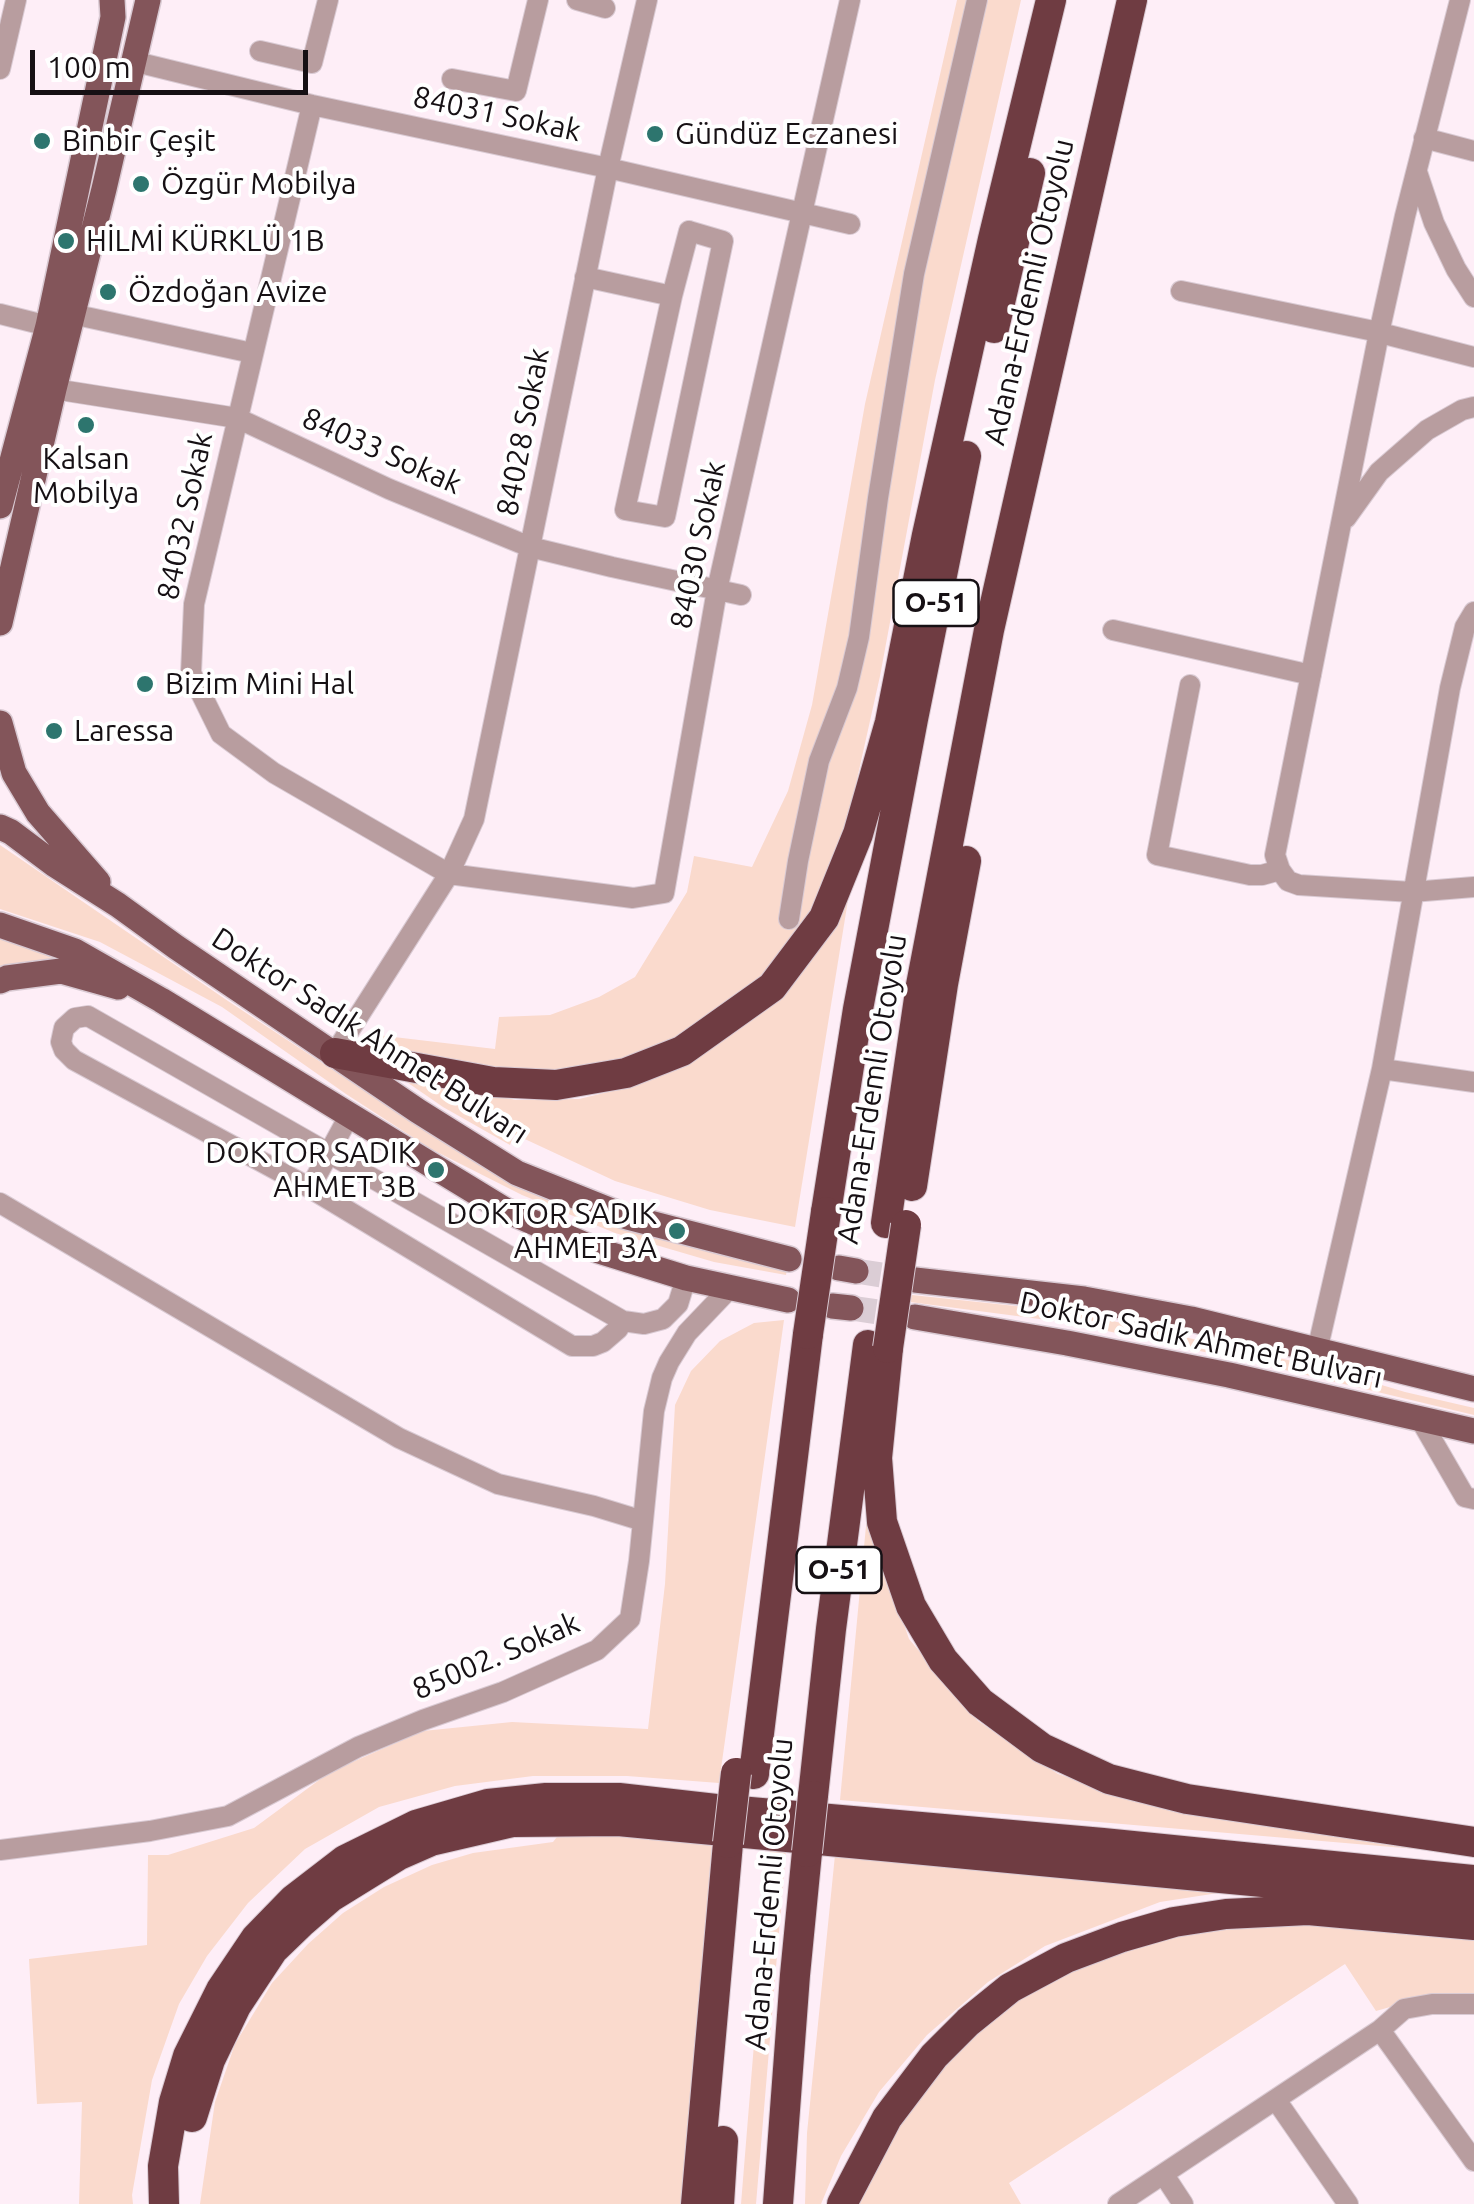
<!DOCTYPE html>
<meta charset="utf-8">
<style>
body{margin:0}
#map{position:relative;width:1474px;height:2204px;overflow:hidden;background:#feeef7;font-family:Ubuntu,sans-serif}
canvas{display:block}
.scale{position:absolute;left:30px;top:50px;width:278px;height:45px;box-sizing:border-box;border:5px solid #161014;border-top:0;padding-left:12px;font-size:30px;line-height:35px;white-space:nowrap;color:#161014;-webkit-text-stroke:8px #fff;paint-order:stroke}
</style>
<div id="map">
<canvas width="1474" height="2204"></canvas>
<div class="scale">100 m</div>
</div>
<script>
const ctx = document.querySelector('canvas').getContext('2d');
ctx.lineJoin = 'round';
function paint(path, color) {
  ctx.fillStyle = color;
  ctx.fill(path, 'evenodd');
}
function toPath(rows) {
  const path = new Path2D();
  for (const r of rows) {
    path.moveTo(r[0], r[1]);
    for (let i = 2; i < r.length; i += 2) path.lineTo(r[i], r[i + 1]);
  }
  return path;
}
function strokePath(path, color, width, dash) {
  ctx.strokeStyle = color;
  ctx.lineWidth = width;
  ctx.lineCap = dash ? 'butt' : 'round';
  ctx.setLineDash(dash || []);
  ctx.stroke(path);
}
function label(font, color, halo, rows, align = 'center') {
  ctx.font = font + ' Ubuntu,sans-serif';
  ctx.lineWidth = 8;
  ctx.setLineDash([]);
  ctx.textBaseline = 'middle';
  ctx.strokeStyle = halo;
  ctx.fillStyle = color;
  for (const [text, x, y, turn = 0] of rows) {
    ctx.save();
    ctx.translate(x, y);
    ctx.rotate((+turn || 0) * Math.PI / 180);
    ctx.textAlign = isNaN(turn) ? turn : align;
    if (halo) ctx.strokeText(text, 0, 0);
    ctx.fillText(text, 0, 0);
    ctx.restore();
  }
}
paint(toPath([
 [957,0,1021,0,935,380,880,676,845,833,804,929,771,973,721,1011,663,1044,617,1062,559,1070,507,1072,447,1063,375,1042,377,1035,495,1049,499,1017,550,1015,599,997,635,977,687,892,694,856,752,867,788,791,812,705,865,404],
 [0,845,228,1001,436,1138,526,1186,788,1263,786,1275,714,1262,615,1233,522,1195,431,1149,346,1094,222,1007,100,942,0,909],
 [849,894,795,1227,710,1210,615,1181,514,1134,510,1145,443,1107,398,1076,516,1100,579,1099,637,1085,707,1050,761,1013,807,966],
 [0,937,19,942,59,960,12,964,0,969],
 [912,1295,1072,1312,1328,1369,1405,1392,1474,1408,1474,1415,1260,1364,1070,1323,910,1302],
 [784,1320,719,1783,627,1776,533,1776,455,1786,379,1807,305,1849,248,1903,207,1956,179,2004,152,2080,132,2195,133,2204,79,2204,82,2102,37,2104,29,1959,147,1945,148,1855,168,1855,254,1828,330,1772,423,1731,512,1722,648,1729,665,1584,675,1405,691,1371,720,1341,754,1323],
 [868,1505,874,1537,909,1639,978,1721,1058,1774,1168,1810,1439,1851,840,1800],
 [621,1832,712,1843,689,2138,681,2204,200,2204,215,2102,235,2044,272,1983,308,1944,343,1913,384,1887,432,1865,473,1853,553,1842,560,1833],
 [770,1847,786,1849,756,2204,741,2204],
 [835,1855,1244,1889,1160,1902,1045,1946,988,1982,927,2035,879,2092,841,2156,821,2204,805,2204,807,2133],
 [1266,1921,1474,1934,1474,1995,1461,1993,1429,1996,1376,2011,1345,1964,1009,2183,1021,2204,857,2204,868,2173,937,2072,982,2025,1026,1993,1082,1963,1169,1933]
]), '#fadacd');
strokePath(toPath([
 [856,1271,915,1280],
 [851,1308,911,1317]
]), '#dbcdd5', 25, [25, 12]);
const minor = toPath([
 [577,0,605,8],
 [1460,0,1405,216,1379,333,1275,855,1280,870,1288,881,1299,885,1412,892,1474,887],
 [260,51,312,63,328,0],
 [132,61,312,105,608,168,850,224],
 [0,69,16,0],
 [452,79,516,91,538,0],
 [312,105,194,604,191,673,221,734,274,773,449,874,633,898,664,893,717,590,850,0],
 [1424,138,1474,151],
 [1417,172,1434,223,1456,269,1474,297],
 [689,231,723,241,665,517,625,510,672,296,689,231],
 [585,277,672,296],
 [1181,291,1369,330,1474,357],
 [0,314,48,326],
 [72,314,252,353],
 [54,389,237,418,389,489,530,547,612,567,741,595],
 [1346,518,1379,472,1427,430,1462,410,1474,407],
 [1113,630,1311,675],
 [1190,685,1157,855,1250,875,1262,875,1280,870],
 [789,919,798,861,819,761,847,688,859,637,878,498,914,274,977,0],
 [335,1053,449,874,474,819,608,168,647,0],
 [1382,1069,1474,1082],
 [310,1188,349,1116],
 [0,1203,399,1438,498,1484,594,1506,643,1521,639,1561,630,1619,597,1650,503,1692,423,1720,358,1747,228,1816,150,1831,0,1850],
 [623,1321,618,1329,603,1342,593,1346,572,1346,310,1188,74,1060,64,1050,61,1042,64,1028,75,1018,88,1016,623,1321,644,1324,663,1319,678,1304,686,1278],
 [1317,1351,1382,1069,1450,688,1465,627,1474,612],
 [1420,1419,1465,1497,1474,1499],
 [643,1521,654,1411,662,1378,669,1362,687,1333,730,1288],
 [1380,2030,1474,2161],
 [1276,2100,1348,2204],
 [1164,2175,1183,2204],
 [1118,2204,1380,2030,1404,2009,1432,2004,1474,2004]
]);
const major = toPath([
 [0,506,48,326,113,17,112,0],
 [0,623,54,389,104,189,148,0],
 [0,723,14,773,38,813,98,882],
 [0,827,11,832,55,865,118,905,176,947,418,1111,517,1173,627,1217,789,1259],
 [0,925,75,951,161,1000,505,1210,599,1251,686,1278,788,1300],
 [0,981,7,978,61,971,118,987],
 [839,1268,856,1271],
 [915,1280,1084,1299,1191,1319,1474,1389],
 [832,1306,851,1308],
 [915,1317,1067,1343,1229,1375,1474,1431]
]);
const highway = toPath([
 [994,328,1030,173],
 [335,1053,493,1082,556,1085,626,1073,682,1051,772,987,824,918,858,834,890,722,927,535,993,239,1051,0],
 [912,1186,943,984,966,861],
 [826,1212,858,1009,913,719,966,456],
 [886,1223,921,985,989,630,1132,0],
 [888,1348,877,1458,882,1522,911,1606,943,1660,980,1702,1042,1748,1109,1779,1187,1799,1474,1842],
 [754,1774,808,1334],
 [813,1796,831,1629,868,1345],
 [192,2117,210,2060,236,2006,273,1950,301,1923,331,1897,399,1855,431,1841,513,1822,618,1821,1474,1902],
 [164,2204,163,2166,174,2102,188,2056,221,1990,256,1938,293,1900,345,1860,416,1825,488,1804,546,1798,619,1798,716,1809,1103,1843,1474,1880],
 [696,2204,728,1843],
 [719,2204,723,2141],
 [778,2204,795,1975,807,1852],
 [842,2204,887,2118,934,2056,968,2022,1010,1988,1066,1958,1122,1937,1174,1922,1226,1914,1308,1910,1474,1925]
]);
strokePath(minor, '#d9cad3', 22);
strokePath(major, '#d9cad3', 28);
strokePath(highway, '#d9cad3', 32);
strokePath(minor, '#b89d9f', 20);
strokePath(major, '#83555a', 25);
strokePath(highway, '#6f3c42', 30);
const highwayBridge = toPath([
 [808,1334,826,1212],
 [888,1348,906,1225],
 [728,1843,736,1773],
 [807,1852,813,1796]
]);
strokePath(highwayBridge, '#d9cad3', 32, []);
strokePath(highwayBridge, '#6f3c42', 30);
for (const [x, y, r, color] of [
 [655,134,10,"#2d756e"],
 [42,141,10,"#2d756e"],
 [141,184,10,"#2d756e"],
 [66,241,10,"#2d756e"],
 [108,292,10,"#2d756e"],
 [86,425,10,"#2d756e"],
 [145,684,10,"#2d756e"],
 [54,731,10,"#2d756e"],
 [436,1170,10,"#2d756e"],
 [677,1231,10,"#2d756e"]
]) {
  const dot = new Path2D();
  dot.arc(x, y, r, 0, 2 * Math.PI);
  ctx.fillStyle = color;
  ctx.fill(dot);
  strokePath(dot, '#fff', 4);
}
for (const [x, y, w] of [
 [936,603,85],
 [839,1570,85]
]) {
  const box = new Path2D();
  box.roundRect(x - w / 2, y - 23, w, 46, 8);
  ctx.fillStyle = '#fff';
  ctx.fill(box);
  strokePath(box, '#161014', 2.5);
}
label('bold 28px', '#161014', null, [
 ["O-51",936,603],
 ["O-51",839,1570]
]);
label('30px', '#161014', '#fff', [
 ["84031 Sokak",497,114,12],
 ["Adana-Erdemli Otoyolu",1029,292,-77],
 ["84028 Sokak",523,432,-79],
 ["84033 Sokak",382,451,24],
 ["84032 Sokak",185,516,-78],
 ["84030 Sokak",698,545,-78],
 ["Doktor Sadık Ahmet Bulvarı",370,1036,33],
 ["Adana-Erdemli Otoyolu",872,1089,-81],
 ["Doktor Sadık Ahmet Bulvarı",1201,1340,12],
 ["85002. Sokak",496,1656,-23],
 ["Adana-Erdemli Otoyolu",769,1894,-85]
]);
label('30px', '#161014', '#fff', [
 ["Gündüz Eczanesi",675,134],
 ["Binbir Çeşit",62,141],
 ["Özgür Mobilya",161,184],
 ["HİLMİ KÜRKLÜ 1B",86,241],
 ["Özdoğan Avize",128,292],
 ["Kalsan",86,459,"center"],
 ["Mobilya",86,493,"center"],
 ["Bizim Mini Hal",165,684],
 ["Laressa",74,731],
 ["DOKTOR SADIK",416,1153,"right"],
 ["AHMET 3B",416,1187,"right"],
 ["DOKTOR SADIK",657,1214,"right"],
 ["AHMET 3A",657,1248,"right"]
], 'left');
</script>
